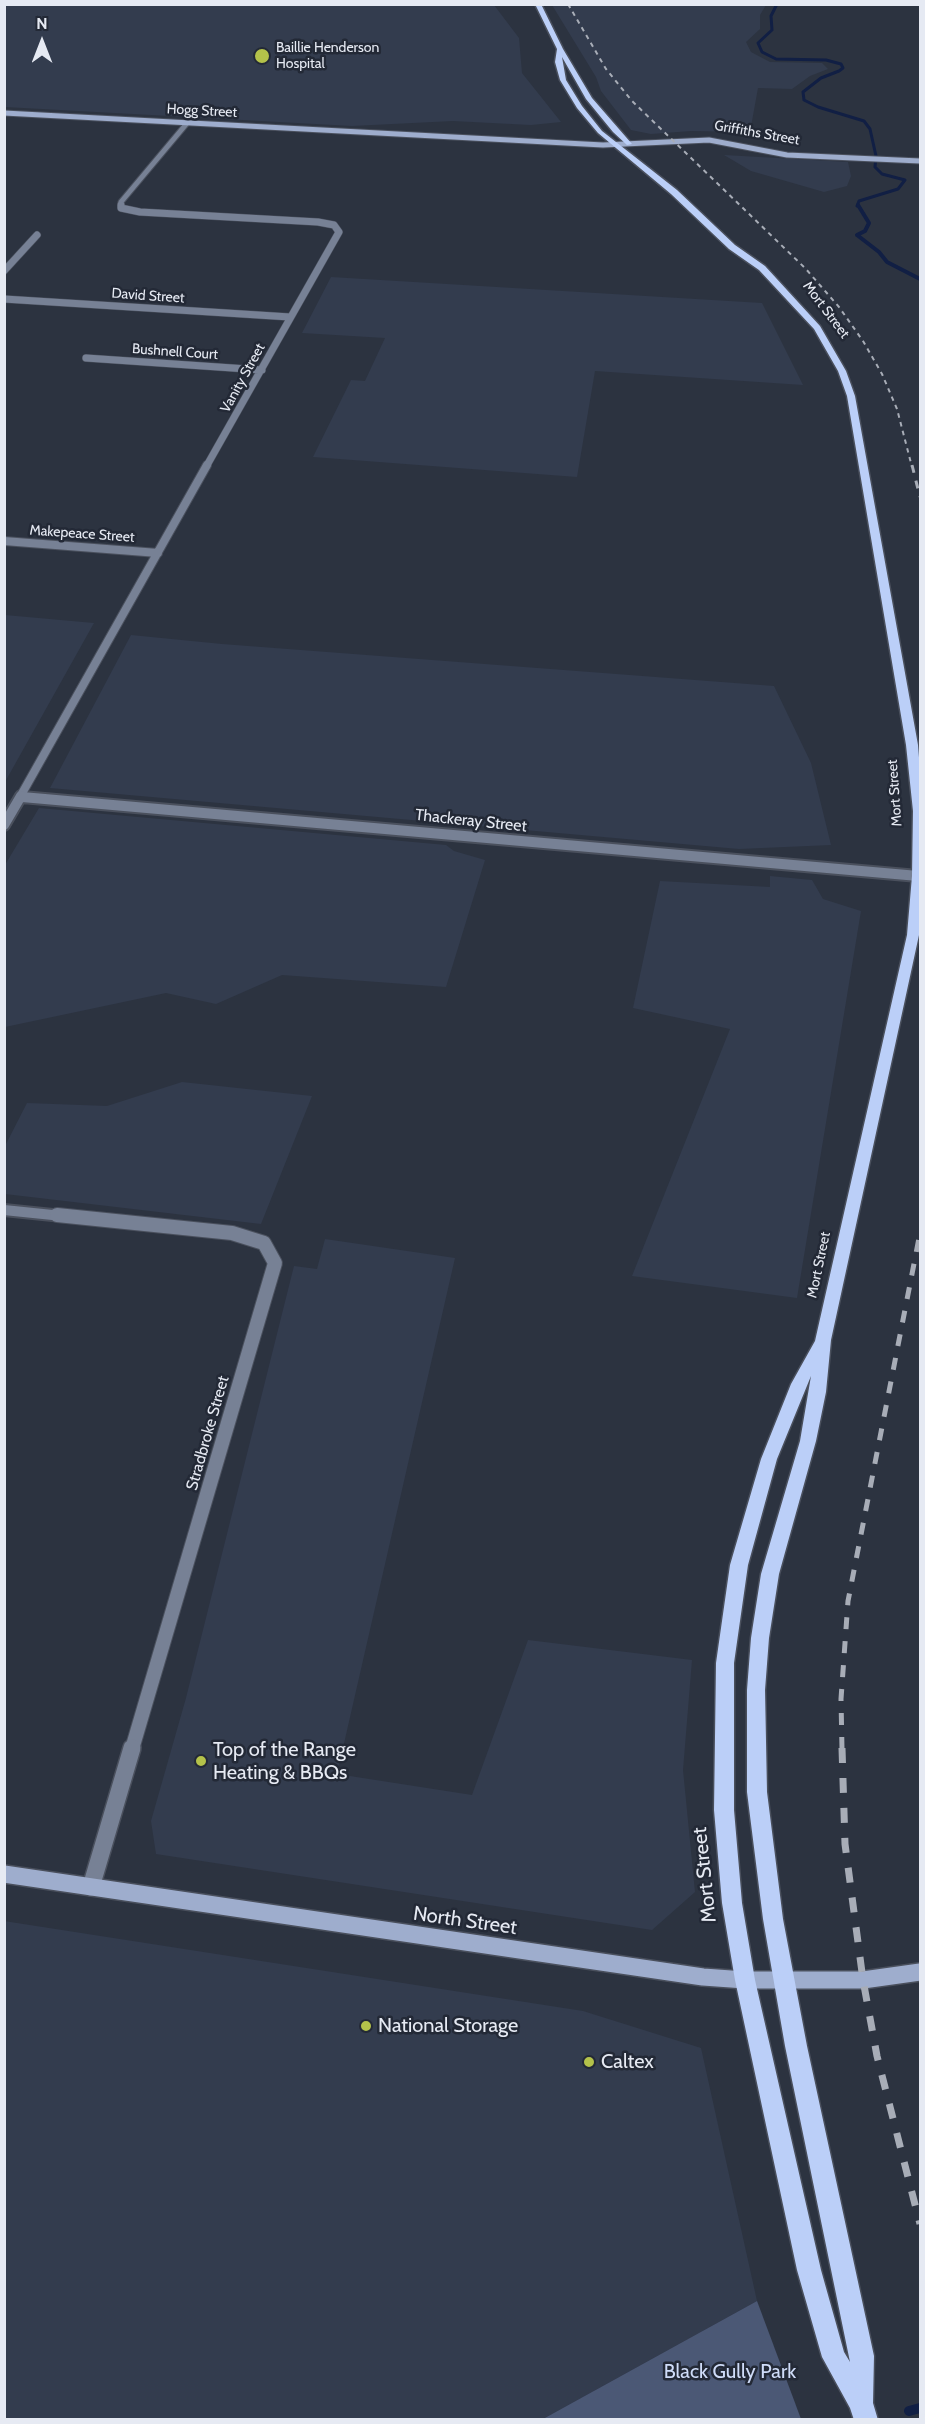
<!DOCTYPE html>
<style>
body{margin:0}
#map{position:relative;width:925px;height:2424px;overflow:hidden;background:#2c3340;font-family:Cabin,sans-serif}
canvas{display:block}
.frame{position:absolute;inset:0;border:6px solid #e6eaf3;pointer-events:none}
.north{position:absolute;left:12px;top:12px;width:60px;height:60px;-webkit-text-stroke:4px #232936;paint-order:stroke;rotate:0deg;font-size:16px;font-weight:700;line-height:24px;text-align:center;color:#e6eaf3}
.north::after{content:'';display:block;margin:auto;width:21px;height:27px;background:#e6eaf3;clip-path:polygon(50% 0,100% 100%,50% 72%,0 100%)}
</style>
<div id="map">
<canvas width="925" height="2424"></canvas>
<div class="frame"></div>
<div class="north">N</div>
</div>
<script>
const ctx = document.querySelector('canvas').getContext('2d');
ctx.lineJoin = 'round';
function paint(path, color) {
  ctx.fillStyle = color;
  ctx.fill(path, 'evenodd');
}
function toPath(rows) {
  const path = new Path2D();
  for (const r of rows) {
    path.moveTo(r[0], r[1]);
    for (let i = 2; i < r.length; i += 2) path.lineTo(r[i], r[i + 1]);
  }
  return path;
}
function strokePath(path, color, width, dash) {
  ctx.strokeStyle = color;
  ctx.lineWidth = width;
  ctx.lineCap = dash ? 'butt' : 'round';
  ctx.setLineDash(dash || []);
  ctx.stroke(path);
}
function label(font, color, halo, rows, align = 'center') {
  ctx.font = font + ' Cabin,sans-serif';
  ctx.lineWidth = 5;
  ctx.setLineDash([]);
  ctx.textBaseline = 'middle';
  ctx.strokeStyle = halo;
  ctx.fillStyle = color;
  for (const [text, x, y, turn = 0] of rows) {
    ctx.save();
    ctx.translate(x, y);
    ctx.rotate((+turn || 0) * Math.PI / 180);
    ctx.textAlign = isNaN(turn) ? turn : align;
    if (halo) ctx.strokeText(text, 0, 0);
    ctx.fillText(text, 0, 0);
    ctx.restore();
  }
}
paint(toPath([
 [4,5,494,5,519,38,522,73,561,122,531,125,453,121,352,126,5,107],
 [552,5,766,5,760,15,760,29,746,42,751,52,770,62,822,63,828,69,810,76,792,89,758,88,750,132,691,131,651,134,631,130,601,91,596,77],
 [724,155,848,162,851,176,847,186,824,192,751,171],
 [331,277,762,303,803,385,595,371,577,477,313,457,351,380,365,381,385,338,302,333],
 [5,615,94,623,5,782,4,615],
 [131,635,222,644,774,686,811,763,831,845,739,849,50,788],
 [39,808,446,845,454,851,485,860,446,987,282,975,216,1004,166,993,5,1027,5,865],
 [770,876,812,880,823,899,861,911,797,1298,632,1276,730,1029,633,1008,660,881,770,887],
 [182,1082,312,1096,261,1224,5,1194,5,1146,27,1103,107,1106],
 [325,1239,455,1258,337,1774,472,1795,528,1640,692,1660,683,1770,695,1892,652,1930,156,1854,151,1821,186,1698,294,1266,317,1269],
 [4,1921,583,2011,701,2048,757,2301,543,2419,5,2419]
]), '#333c4e');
paint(toPath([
 [757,2301,801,2419,543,2419]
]), '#4b5875');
strokePath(toPath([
 [777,4,771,16,772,30,758,43,762,52,776,59,826,60,841,64,843,68,839,71,821,78,803,92,804,100,818,107,864,121,870,129,876,156,875,167,882,174,905,180,898,189,859,201,857,206]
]), '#111f44', 3);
strokePath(toPath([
 [858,205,869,223,865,231,857,235,879,252,887,262,920,279]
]), '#111f44', 4);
strokePath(toPath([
 [909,2411,920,2408]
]), '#111f44', 10);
const streetFar5 = toPath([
 [121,206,121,202,188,122]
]);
const streetFar4 = toPath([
 [121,205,121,208,140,212,318,222,334,225,339,232,206,467],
 [4,271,37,235],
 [4,299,290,317],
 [86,358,262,370]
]);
const streetFar3 = toPath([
 [4,541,158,553],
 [20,797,207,465],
 [22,797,25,797]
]);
const streetFar2 = toPath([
 [22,797,918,876],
 [4,825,21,796],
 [4,1210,72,1217]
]);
const streetFar1 = toPath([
 [57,1215,232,1233,264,1243,275,1263,132,1749]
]);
const street = toPath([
 [91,1887,132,1748]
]);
const secondaryFar1 = toPath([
 [4,113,603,145,709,140,787,155,920,161]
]);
const secondary = toPath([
 [4,1874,703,1977,745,1980,863,1980,920,1972]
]);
const primary = toPath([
 [535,4,541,4,563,49,592,98,632,144,627,145,613,132,586,99,562,57,566,80,582,106,602,131,677,190,735,245,765,266,820,326,846,371,855,396,918,745,920,770,919,935,831,1340,826,1392,816,1441,779,1574,769,1638,765,1690,767,1792,783,1919,807,2046,874,2356,873,2403,878,2420,854,2420,850,2408,822,2357,797,2270,735,1980,722,1903,714,1810,716,1663,730,1565,761,1459,791,1384,815,1341,907,935,912,876,913,811,906,745,847,396,838,371,814,329,759,270,729,249,671,194,598,133,577,108,560,80,555,62,557,49,535,4],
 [811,1376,800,1441,761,1574,751,1638,747,1690,747,1792,763,1919,785,2046,850,2362,844,2352,821,2270,755,1980,742,1903,734,1810,734,1663,748,1565,777,1459,811,1376]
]);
strokePath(streetFar5, '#4a505d', 7);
strokePath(streetFar4, '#4a505d', 8);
strokePath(streetFar3, '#4a505d', 10);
strokePath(streetFar2, '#4a505d', 14);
strokePath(streetFar1, '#4a505d', 16);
strokePath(street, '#4a505d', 20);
strokePath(secondaryFar1, '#4a505d', 7);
strokePath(secondary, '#4a505d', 20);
strokePath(primary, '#4a505d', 3);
strokePath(streetFar5, '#778195', 5);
strokePath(streetFar4, '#778195', 7);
strokePath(streetFar3, '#778195', 8);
strokePath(streetFar2, '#778195', 10);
strokePath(streetFar1, '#778195', 14);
strokePath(street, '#778195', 17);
strokePath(secondaryFar1, '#9eadcd', 5);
strokePath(secondary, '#9eadcd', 17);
paint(primary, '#bbcff8');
strokePath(toPath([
 [568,4,606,69,632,101,805,268,839,307,863,341,882,374,897,409,912,467]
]), '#a8adb7', 2, [4.5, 4.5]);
strokePath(toPath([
 [912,465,920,497]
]), '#a8adb7', 3, [8, 8]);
strokePath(toPath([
 [842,1749,841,1699,848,1601,920,1233]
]), '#a8adb7', 5, [12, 12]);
strokePath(toPath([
 [842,1748,845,1844,863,1980,877,2056,920,2224]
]), '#a8adb7', 7, [15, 15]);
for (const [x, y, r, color] of [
 [262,56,8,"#b4c24a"],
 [201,1761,6,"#b4c24a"],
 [366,2026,6,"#b4c24a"],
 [589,2062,6,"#b4c24a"]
]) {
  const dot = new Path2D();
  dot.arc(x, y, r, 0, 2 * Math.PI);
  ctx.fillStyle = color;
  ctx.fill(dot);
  strokePath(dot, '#232936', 2);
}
label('14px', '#e6eaf3', '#232936', [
 ["Baillie Henderson",276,48],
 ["Hospital",276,64]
], 'left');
label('14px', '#e6eaf3', '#232936', [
 ["Hogg Street",202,111,3],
 ["Griffiths Street",757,133,10],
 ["David Street",148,296,4],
 ["Mort Street",826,310,53],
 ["Bushnell Court",175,352,4],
 ["Vanity Street",243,378,-61],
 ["Makepeace Street",82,534,4],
 ["Mort Street",895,793,-94],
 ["Mort Street",819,1265,-78]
]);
label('16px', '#e6eaf3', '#232936', [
 ["Thackeray Street",471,821,6],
 ["Stradbroke Street",208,1433,-74]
]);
label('20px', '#e6eaf3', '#232936', [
 ["Top of the Range",213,1750],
 ["Heating & BBQs",213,1773],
 ["National Storage",378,2026],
 ["Caltex",601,2062]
], 'left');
label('20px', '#e6eaf3', '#232936', [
 ["Mort Street",705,1875,-96],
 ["North Street",465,1921,8]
]);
label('20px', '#cfdcf8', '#232936', [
 ["Black Gully Park",730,2372]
]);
</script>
